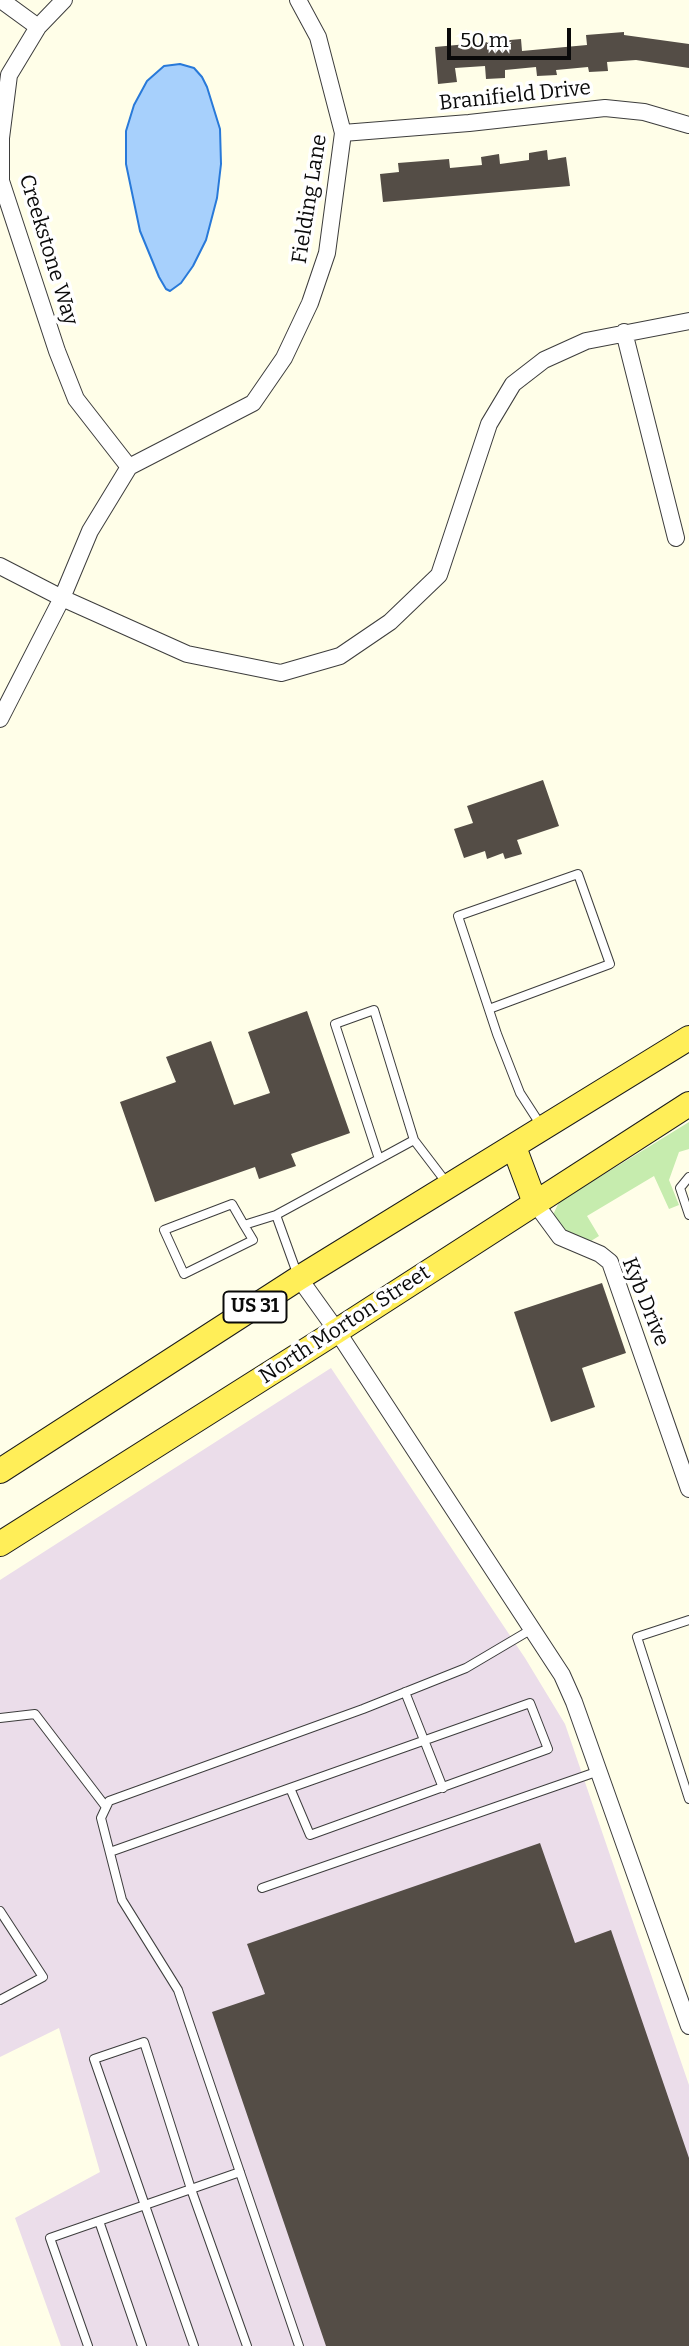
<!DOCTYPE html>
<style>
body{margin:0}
#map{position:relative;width:689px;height:2346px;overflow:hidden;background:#fffee8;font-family:Bitter,serif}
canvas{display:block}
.scale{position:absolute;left:447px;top:28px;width:124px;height:32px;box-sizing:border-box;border:4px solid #0a0a0a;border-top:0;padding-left:9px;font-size:21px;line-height:24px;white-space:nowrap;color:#0a0a0a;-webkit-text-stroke:5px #fff;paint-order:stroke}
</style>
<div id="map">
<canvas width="689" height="2346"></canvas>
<div class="scale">50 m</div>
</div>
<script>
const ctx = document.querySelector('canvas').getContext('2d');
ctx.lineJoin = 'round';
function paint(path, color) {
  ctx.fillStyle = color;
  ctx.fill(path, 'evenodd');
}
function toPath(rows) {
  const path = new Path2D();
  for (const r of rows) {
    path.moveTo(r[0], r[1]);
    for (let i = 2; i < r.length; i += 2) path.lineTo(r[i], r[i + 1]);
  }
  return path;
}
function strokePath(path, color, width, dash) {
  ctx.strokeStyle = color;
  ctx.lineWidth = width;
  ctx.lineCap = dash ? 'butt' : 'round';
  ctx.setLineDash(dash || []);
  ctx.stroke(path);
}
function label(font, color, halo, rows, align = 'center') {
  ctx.font = font + ' Bitter,serif';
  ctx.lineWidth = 7;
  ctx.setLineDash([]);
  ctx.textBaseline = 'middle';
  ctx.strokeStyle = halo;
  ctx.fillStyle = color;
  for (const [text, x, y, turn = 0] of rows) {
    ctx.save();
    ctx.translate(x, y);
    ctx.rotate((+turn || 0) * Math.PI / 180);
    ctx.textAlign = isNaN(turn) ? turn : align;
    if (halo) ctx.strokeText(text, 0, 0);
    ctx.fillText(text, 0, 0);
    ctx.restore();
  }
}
paint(toPath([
 [331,1368,525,1658,565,1724,689,2085,689,2346,61,2346,15,2218,100,2172,59,2028,0,2057,0,1580]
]), '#ebddea');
paint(toPath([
 [689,1122,689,1149,679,1152,669,1180,679,1205,669,1209,654,1176,587,1216,599,1236,591,1241,560,1232,552,1217,559,1202]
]), '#c6ecae');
const water = toPath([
 [180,64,194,68,202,77,207,87,220,129,221,164,217,198,206,240,193,266,181,283,170,291,166,289,159,277,140,231,126,164,126,131,134,105,147,81,164,66,180,64]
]);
paint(water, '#a7d0fc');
strokePath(water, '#2879d9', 2);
paint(toPath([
 [624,32,624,35,689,44,689,68,636,60,607,62,608,71,589,72,588,67,556,70,557,75,537,76,536,67,505,70,505,78,486,79,485,66,455,68,457,82,438,84,435,47,521,39,522,51,587,45,586,35],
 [547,150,548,160,566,157,570,186,383,202,380,174,399,172,398,163,449,159,450,168,482,165,481,157,499,154,500,164,529,160,529,153],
 [543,780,559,826,517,840,522,854,505,859,503,853,487,859,485,851,464,858,454,829,473,823,467,806],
 [307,1011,350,1133,291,1154,296,1166,259,1179,255,1167,155,1202,120,1102,176,1082,166,1057,211,1041,234,1105,270,1093,248,1032],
 [602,1283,626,1353,582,1368,595,1407,551,1422,514,1312],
 [540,1843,575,1943,611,1930,689,2158,689,2346,326,2346,212,2012,265,1994,247,1944]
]), '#544d46');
const lane = toPath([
 [489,1009,610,964,578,874,458,916,497,1034,520,1093,542,1127],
 [414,1140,446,1182],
 [689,1177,680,1188,689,1215],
 [244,1225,253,1240,184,1274,164,1230,232,1204,244,1225,276,1215],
 [298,1276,276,1215,414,1140,374,1010,335,1024,379,1159],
 [689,1620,637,1637,689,1799],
 [405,1692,443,1788],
 [0,1718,35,1714,106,1807],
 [110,1852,290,1788,310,1835,548,1749,530,1703,290,1788],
 [262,1888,599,1771],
 [0,1911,43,1977,0,2000],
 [99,2221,142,2346],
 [88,2346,50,2238,240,2172],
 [194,2346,94,2059,144,2042,191,2189,247,2346],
 [299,2346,178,1990,122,1900,101,1818,109,1801,363,1709,466,1668,532,1629]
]);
const street = toPath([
 [1,0,38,27],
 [64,0,38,27,9,75,1,138,1,181,57,351,76,399,129,467],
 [343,133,469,123,605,108,644,112,689,125],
 [624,332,676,538],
 [0,566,62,598,187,654,281,673,340,656,390,622,439,575,489,424,513,384,544,360,586,341,689,321],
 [0,719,62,598,90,531,129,467,253,403,284,358,310,303,327,253,343,133,318,37,298,0],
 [535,1203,560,1237,600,1254,610,1262,689,1489],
 [299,1278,337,1331,562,1675,574,1702,689,2026]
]);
const primary = toPath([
 [514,1147,535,1203],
 [0,1471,299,1278,689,1038],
 [0,1544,337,1331,689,1104]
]);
strokePath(lane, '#3d3d3d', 10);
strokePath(street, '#3d3d3d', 18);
strokePath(primary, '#1b1b1b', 26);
strokePath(lane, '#fff', 8);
strokePath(street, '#fff', 16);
strokePath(primary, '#ffee58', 24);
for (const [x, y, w] of [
 [255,1307,63]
]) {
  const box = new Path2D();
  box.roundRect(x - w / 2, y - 15.5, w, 31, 5);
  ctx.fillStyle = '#fff';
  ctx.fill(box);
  strokePath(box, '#0a0a0a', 2);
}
label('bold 19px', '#0a0a0a', null, [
 ["US 31",255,1307]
]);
label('21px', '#0a0a0a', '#fff', [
 ["Branifield Drive",515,96,-6],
 ["Fielding Lane",310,199,-81],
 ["Creekstone Way",48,250,73],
 ["Kyb Drive",645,1302,68],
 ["North Morton Street",345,1325,-33]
]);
</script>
